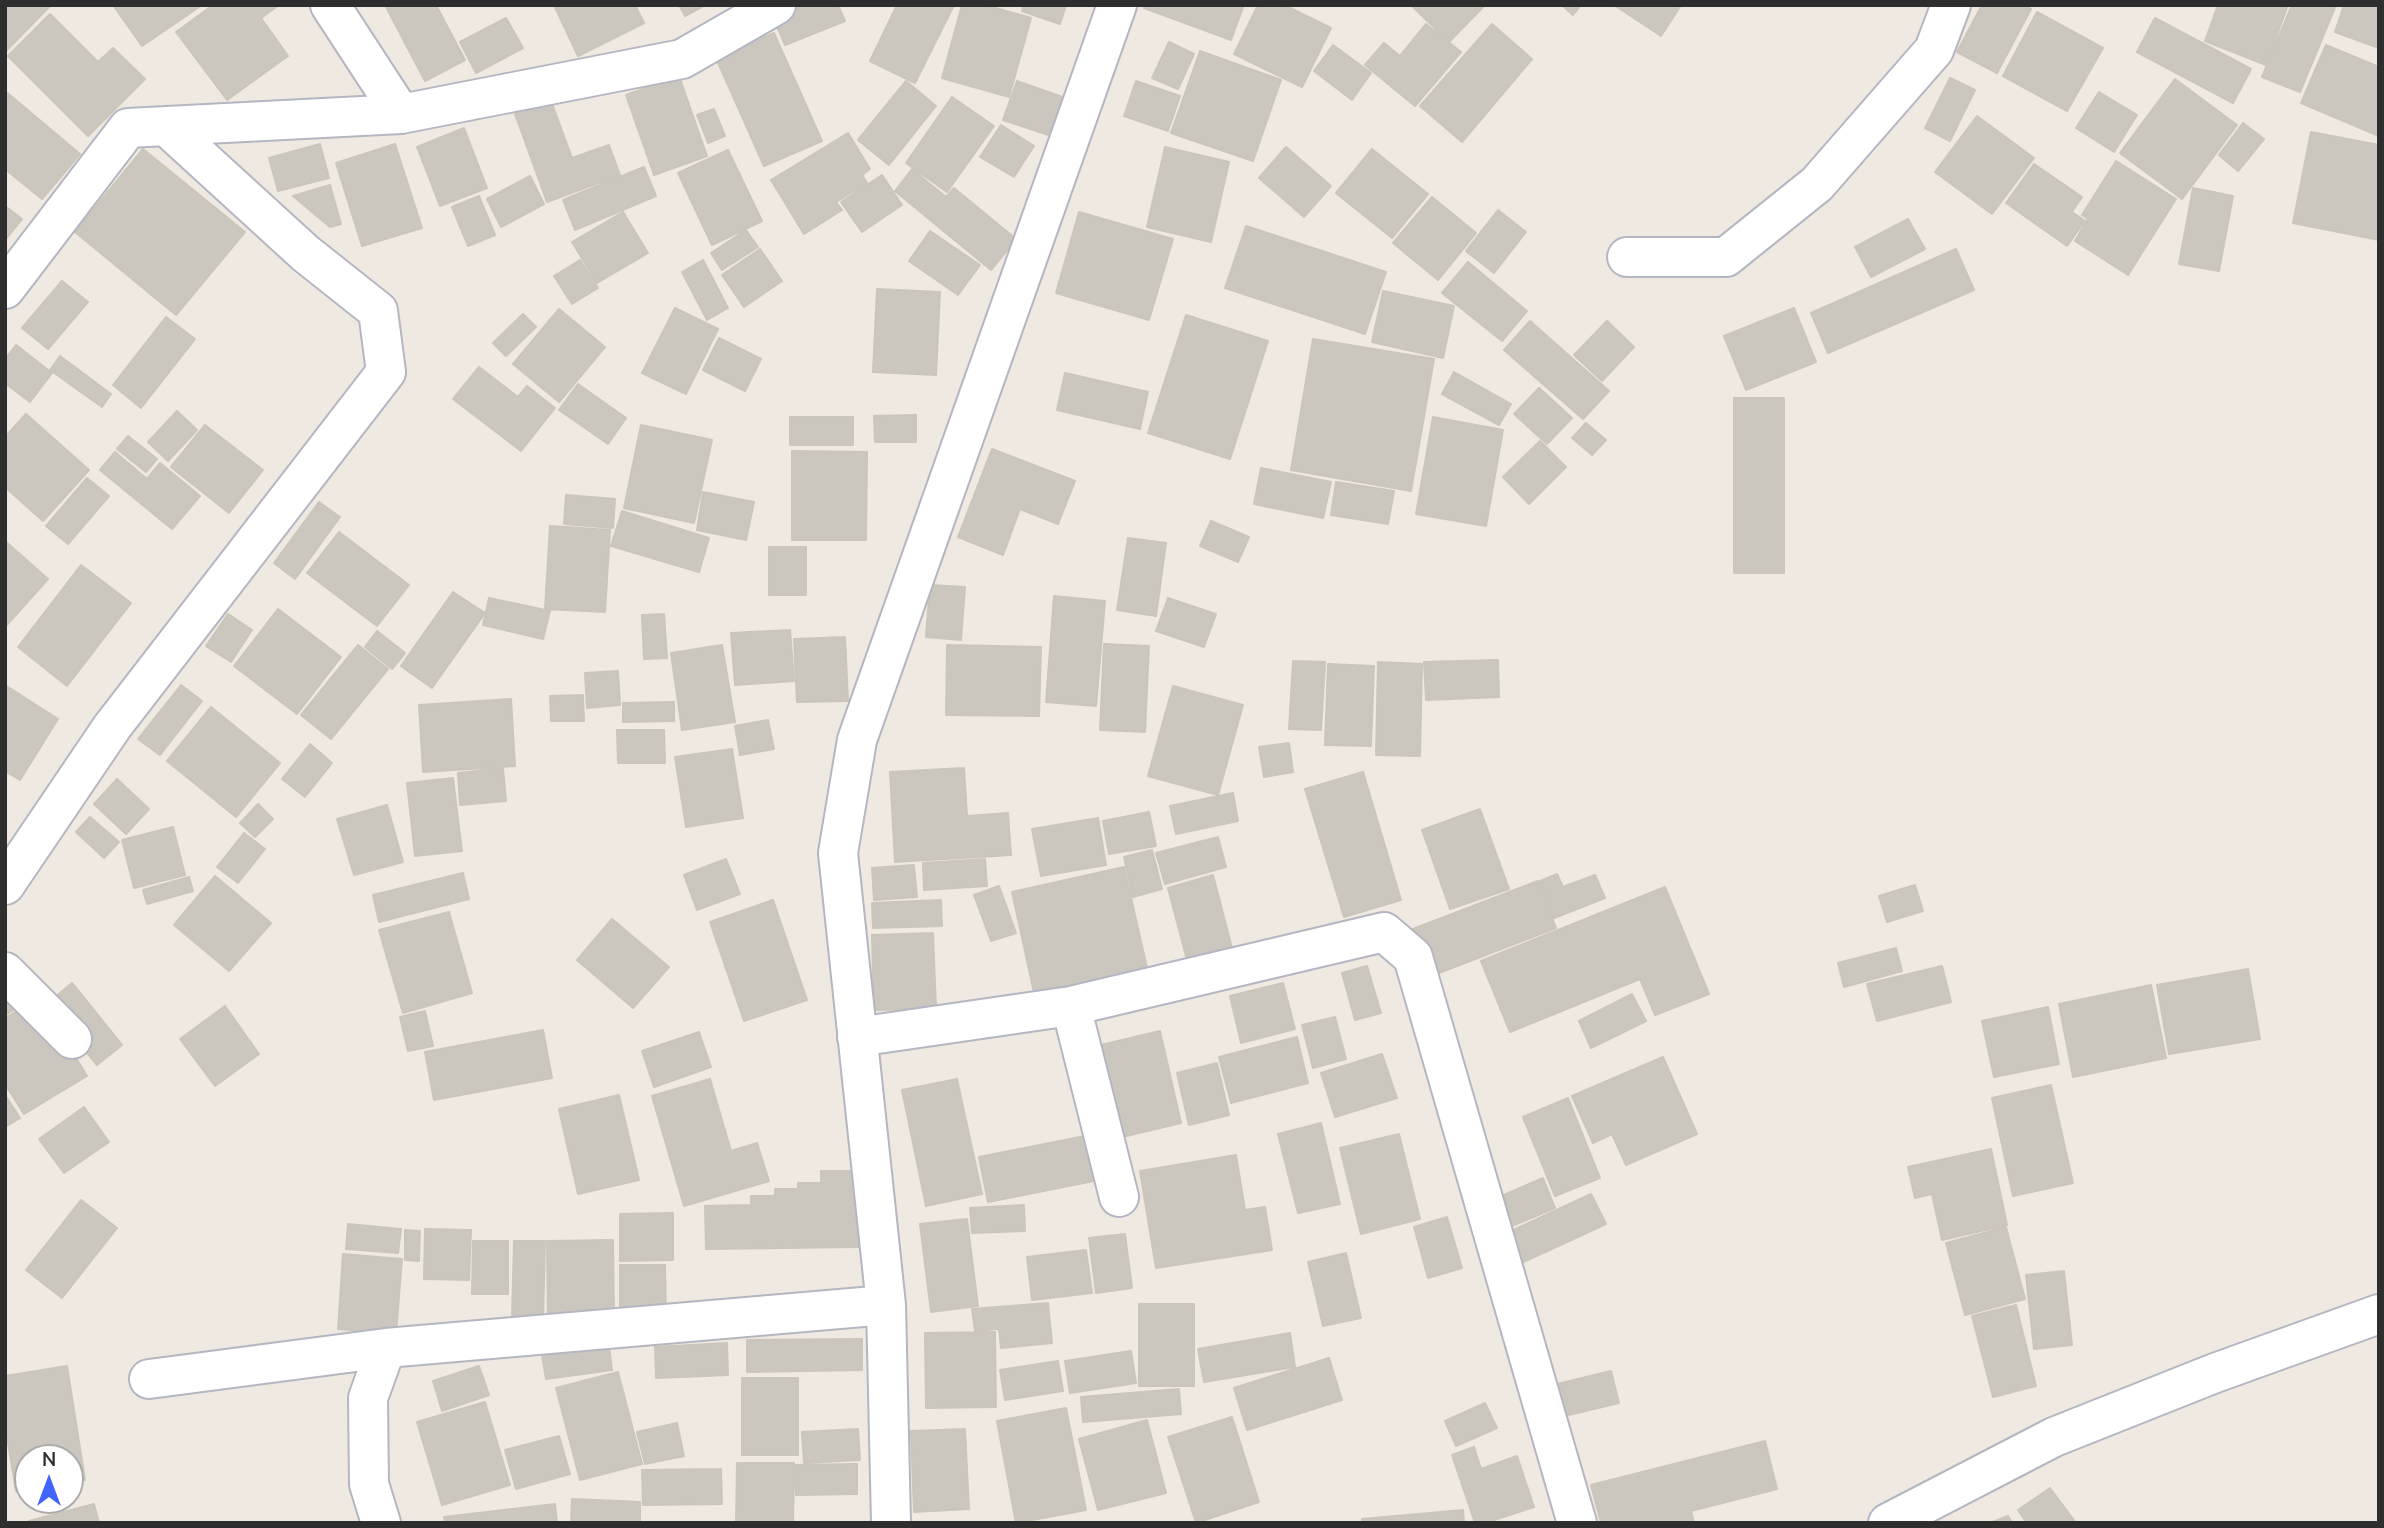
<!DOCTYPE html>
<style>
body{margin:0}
#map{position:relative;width:2384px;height:1528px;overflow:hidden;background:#efe9e1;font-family:"Nunito Sans",sans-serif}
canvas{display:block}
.frame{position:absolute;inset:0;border:7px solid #2e2e2e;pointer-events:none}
.north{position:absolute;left:14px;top:1444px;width:70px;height:70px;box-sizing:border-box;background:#fff;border:2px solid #ababab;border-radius:50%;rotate:0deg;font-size:19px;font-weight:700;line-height:28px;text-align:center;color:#2e2e2e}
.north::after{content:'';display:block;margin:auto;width:24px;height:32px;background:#4264fb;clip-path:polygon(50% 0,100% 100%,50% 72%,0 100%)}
</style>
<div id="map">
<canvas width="2384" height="1528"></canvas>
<div class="frame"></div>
<div class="north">N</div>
</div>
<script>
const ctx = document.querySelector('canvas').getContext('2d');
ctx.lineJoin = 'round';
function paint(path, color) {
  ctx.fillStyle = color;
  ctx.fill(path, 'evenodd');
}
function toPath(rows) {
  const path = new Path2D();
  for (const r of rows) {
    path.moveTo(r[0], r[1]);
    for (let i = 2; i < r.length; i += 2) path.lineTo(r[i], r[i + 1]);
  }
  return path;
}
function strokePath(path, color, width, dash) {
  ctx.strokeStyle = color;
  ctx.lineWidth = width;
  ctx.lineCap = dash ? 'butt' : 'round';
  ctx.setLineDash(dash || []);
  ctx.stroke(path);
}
const building = toPath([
 [5,5,51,5,5,52,5,5],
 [113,5,202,5,142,46,113,5],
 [213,5,279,5,261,18,288,56,227,100,176,32,213,5],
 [385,5,436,5,465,60,425,81,385,5],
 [554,5,635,5,644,23,578,56,554,5],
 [679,5,705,5,685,16,679,5],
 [796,5,838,5,845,21,785,45,772,15,796,5],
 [897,5,954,5,915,83,870,61,897,5],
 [962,5,985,5,1031,18,1009,97,942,78,962,5],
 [1024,5,1066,5,1060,24,1022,11,1024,5],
 [1145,5,1244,5,1231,40,1144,8,1145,5],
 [1258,5,1284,5,1331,28,1302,87,1234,54,1258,5],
 [1411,5,1485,5,1449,42,1411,5],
 [1562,5,1581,5,1573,15,1562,5],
 [1614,5,1681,5,1661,36,1614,5],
 [1982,5,2025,5,2031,9,1997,73,1957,52,1982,5],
 [2218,5,2288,5,2266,65,2205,41,2218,5],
 [2292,5,2336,5,2300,92,2262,77,2292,5],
 [2344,5,2379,5,2379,48,2335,32,2344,5],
 [2037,12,2103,48,2067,111,2003,76,2037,12],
 [50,14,98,62,113,48,145,79,88,136,8,56,50,14],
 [506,18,523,48,476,73,460,42,506,18],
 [2155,18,2251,69,2233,103,2137,52,2155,18],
 [1426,24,1461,52,1415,106,1365,65,1384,43,1400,56,1426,24],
 [1492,24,1532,59,1462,142,1420,106,1492,24],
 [774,33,822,141,764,166,716,58,774,33],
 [1169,42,1194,54,1178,89,1152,78,1169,42],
 [1333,45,1371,73,1352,100,1314,71,1333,45],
 [2326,45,2379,67,2379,136,2301,103,2326,45],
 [1200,51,1281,80,1253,161,1171,133,1200,51],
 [679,76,707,156,654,175,626,95,679,76],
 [1950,78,1975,90,1950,141,1925,128,1950,78],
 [2175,79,2237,125,2182,199,2120,153,2175,79],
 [906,81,936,106,889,165,858,140,906,81],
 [1017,81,1068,99,1055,137,1003,120,1017,81],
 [1136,81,1180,96,1168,131,1124,116,1136,81],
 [5,91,80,154,42,199,5,169,5,91],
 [2099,92,2137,115,2114,152,2076,128,2099,92],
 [952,97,994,126,947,192,906,163,952,97],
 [551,101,572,158,609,145,620,175,547,202,515,114,551,101],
 [714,109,725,136,708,143,697,115,714,109],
 [1977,116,2034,158,1992,214,1935,172,1977,116],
 [2243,123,2264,139,2238,171,2219,155,2243,123],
 [1001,125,1034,146,1014,177,980,157,1001,125],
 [464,128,487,188,440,206,417,147,464,128],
 [2311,132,2379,145,2379,240,2293,223,2311,132],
 [848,133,870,169,862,175,867,183,836,202,842,210,804,234,771,180,848,133],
 [320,144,329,178,278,191,269,158,320,144],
 [395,144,422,228,362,246,336,163,395,144],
 [1165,147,1229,162,1211,242,1147,227,1165,147],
 [1286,147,1331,186,1304,217,1259,178,1286,147],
 [143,149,245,232,176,315,75,232,143,149],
 [1372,149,1428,194,1392,238,1336,193,1372,149],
 [728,150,762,221,712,245,678,173,728,150],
 [2116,161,2176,199,2128,275,2075,241,2088,219,2082,215,2116,161],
 [2034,164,2082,197,2072,212,2085,221,2067,246,2006,203,2034,164],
 [644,167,656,196,575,230,563,200,644,167],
 [912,169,946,197,954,188,1016,239,991,270,895,191,912,169],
 [882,175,902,205,862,232,841,202,882,175],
 [530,176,544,204,501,227,487,199,530,176],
 [330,185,341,224,330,227,293,196,330,185],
 [2193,188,2233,196,2219,271,2179,264,2193,188],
 [479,196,495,235,468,246,452,207,479,196],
 [1432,197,1476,233,1438,280,1393,243,1432,197],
 [5,206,22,219,5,240,5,206],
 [1498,210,1526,232,1494,273,1466,251,1498,210],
 [623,212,648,253,597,283,572,242,623,212],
 [1079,212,1173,239,1149,320,1056,293,1079,212],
 [1908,219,1925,249,1871,277,1855,247,1908,219],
 [1246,226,1386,272,1365,334,1225,288,1246,226],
 [746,230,758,247,722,270,711,253,746,230],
 [930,231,980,265,958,295,909,261,930,231],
 [760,249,782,281,744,307,722,275,760,249],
 [1956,249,1974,290,1828,353,1811,313,1956,249],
 [580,260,598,288,572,304,554,276,580,260],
 [703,260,728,308,707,320,682,272,703,260],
 [1468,262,1527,311,1502,341,1442,293,1468,262],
 [62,281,88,302,48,349,22,328,62,281],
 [877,289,940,292,936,375,873,372,877,289],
 [1383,291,1454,306,1443,358,1372,342,1383,291],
 [675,308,718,329,686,394,642,373,675,308],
 [1794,308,1816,362,1746,390,1724,336,1794,308],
 [559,309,605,347,559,402,513,364,559,309],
 [523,314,536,327,506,356,493,343,523,314],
 [1186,315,1268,341,1230,459,1148,433,1186,315],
 [166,317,195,339,141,408,113,385,166,317],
 [1530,321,1609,391,1583,419,1504,350,1530,321],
 [1607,321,1634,347,1602,381,1574,355,1607,321],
 [719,338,761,359,745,391,703,370,719,338],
 [1313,339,1434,359,1411,491,1291,470,1313,339],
 [16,345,52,373,30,402,5,383,5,359,16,345],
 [60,356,111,394,102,407,50,370,60,356],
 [479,367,518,397,527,386,555,408,521,451,453,399,479,367],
 [1454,372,1511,404,1499,425,1442,394,1454,372],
 [1065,373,1148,392,1140,429,1057,410,1065,373],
 [578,384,626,418,608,444,559,410,578,384],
 [1539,388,1572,418,1547,444,1514,414,1539,388],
 [1734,398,1784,398,1784,573,1734,573,1734,398],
 [177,411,197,430,168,461,148,442,177,411],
 [26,414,89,470,43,521,5,487,5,437,26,414],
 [916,415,916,442,875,442,874,416,916,415],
 [790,417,853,417,853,445,790,445,790,417],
 [1433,417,1503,430,1486,526,1416,514,1433,417],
 [1586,423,1606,440,1592,455,1572,438,1586,423],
 [205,425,263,470,229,513,171,467,205,425],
 [641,425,712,440,694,523,624,508,641,425],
 [128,436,157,459,146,472,117,449,128,436],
 [1540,441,1566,467,1529,504,1503,477,1540,441],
 [992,449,1075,481,1058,524,1020,509,1003,555,958,537,992,449],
 [792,451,867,452,866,540,792,540,792,451],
 [115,452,147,479,160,463,200,496,172,529,100,470,115,452],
 [1261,468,1331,482,1323,518,1254,504,1261,468],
 [87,478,109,496,68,544,46,526,87,478],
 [1336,482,1394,491,1388,524,1331,515,1336,482],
 [703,492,754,502,746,540,697,530,703,492],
 [566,495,615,499,613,528,564,524,566,495],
 [319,502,340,517,295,579,274,563,319,502],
 [622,511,709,538,699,572,611,546,622,511],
 [1211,521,1249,537,1238,562,1200,546,1211,521],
 [550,526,610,530,605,612,545,609,550,526],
 [339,532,409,585,377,626,307,573,339,532],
 [1128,538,1166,543,1156,616,1117,610,1128,538],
 [5,541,48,579,5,627,5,541],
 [769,547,806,547,806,595,769,595,769,547],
 [81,565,131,603,67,686,18,647,81,565],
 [930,585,965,587,961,640,926,637,930,585],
 [453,592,485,613,432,688,401,666,453,592],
 [1054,596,1105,601,1096,706,1046,702,1054,596],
 [489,598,550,611,543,639,483,625,489,598],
 [1168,598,1216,614,1204,647,1156,631,1168,598],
 [278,609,341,657,297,714,234,666,278,609],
 [228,614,252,630,231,662,206,646,228,614],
 [664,614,667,658,644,659,642,615,664,614],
 [790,630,794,681,735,685,731,633,790,630],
 [377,631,405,653,392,669,365,647,377,631],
 [845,637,848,701,797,702,794,639,845,637],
 [1104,644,1149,646,1145,732,1100,730,1104,644],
 [358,645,388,669,331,739,301,715,358,645],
 [722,645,735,722,682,730,671,653,722,645],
 [947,645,1041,647,1039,716,946,715,947,645],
 [1498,660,1499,697,1426,700,1424,662,1498,660],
 [1293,661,1325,662,1321,730,1289,729,1293,661],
 [1378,662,1422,664,1420,756,1376,755,1378,662],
 [1328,664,1374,666,1371,746,1325,745,1328,664],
 [618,671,620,705,587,708,585,673,618,671],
 [5,685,58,719,20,780,5,771,5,685],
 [181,685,202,701,160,755,138,739,181,685],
 [1173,686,1243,705,1218,795,1148,776,1173,686],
 [583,695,584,721,551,721,550,696,583,695],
 [511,699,515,766,423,772,419,705,511,699],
 [674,702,674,721,623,722,623,703,674,702],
 [211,707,280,763,236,817,167,761,211,707],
 [768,720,774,749,740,755,735,726,768,720],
 [617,730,664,730,665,763,618,763,617,730],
 [1289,743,1293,772,1264,777,1259,747,1289,743],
 [310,744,332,763,305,797,282,779,310,744],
 [732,749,743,818,686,827,675,757,732,749],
 [503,768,506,801,460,805,458,773,503,768],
 [964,768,967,816,1008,813,1011,855,895,862,890,772,964,768],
 [1363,772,1401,900,1344,917,1305,789,1363,772],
 [453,778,462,851,415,856,407,783,453,778],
 [117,779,149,809,126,834,94,804,117,779],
 [1233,793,1238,821,1176,834,1170,806,1233,793],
 [258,804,273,819,255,837,240,823,258,804],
 [387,805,403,862,354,875,337,819,387,805],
 [1480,809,1509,889,1450,909,1422,830,1480,809],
 [1149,812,1156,846,1109,854,1103,821,1149,812],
 [90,817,119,842,104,858,76,832,90,817],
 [1098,818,1106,865,1041,876,1032,829,1098,818],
 [173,827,185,875,134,888,122,840,173,827],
 [244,833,265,849,238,883,217,867,244,833],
 [1218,837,1226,867,1165,884,1156,853,1218,837],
 [1152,850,1162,889,1133,897,1124,857,1152,850],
 [726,859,740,894,697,910,684,875,726,859],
 [985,859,987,886,924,890,923,863,985,859],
 [914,865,917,897,874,900,872,868,914,865],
 [1124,867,1148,972,1035,997,1012,892,1124,867],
 [463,873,469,899,379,922,373,895,463,873],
 [1557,874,1563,887,1595,875,1605,898,1554,918,1540,881,1557,874],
 [1213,875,1232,948,1187,960,1168,888,1213,875],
 [215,876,271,923,229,971,174,925,215,876],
 [189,877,193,891,147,904,143,890,189,877],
 [1538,881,1556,928,1431,976,1413,929,1538,881],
 [1915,885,1923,911,1887,922,1879,896,1915,885],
 [999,886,1016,933,991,941,974,895,999,886],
 [1665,887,1709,994,1655,1015,1640,979,1510,1032,1481,961,1665,887],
 [773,900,807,1000,744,1021,710,922,773,900],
 [941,900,942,926,873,928,872,903,941,900],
 [449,912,472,993,403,1013,379,930,449,912],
 [612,919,669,967,633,1008,577,960,612,919],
 [933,933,936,1009,874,1010,872,935,933,933],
 [1896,948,1902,971,1844,987,1838,963,1896,948],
 [1367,966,1381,1013,1355,1020,1342,973,1367,966],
 [1942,966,1951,1002,1877,1021,1867,984,1942,966],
 [2248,969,2260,1039,2169,1054,2157,985,2248,969],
 [5,979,22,1005,5,1015,5,979],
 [72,983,122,1045,97,1065,47,1004,72,983],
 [1283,983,1295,1029,1241,1043,1230,996,1283,983],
 [2151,985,2166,1058,2073,1077,2059,1004,2151,985],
 [1632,994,1646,1021,1591,1048,1579,1021,1632,994],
 [39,998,87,1076,24,1114,5,1084,5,1018,39,998],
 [225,1006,259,1054,215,1086,180,1039,225,1006],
 [2048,1007,2059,1064,1994,1077,1982,1021,2048,1007],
 [425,1011,433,1046,408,1051,400,1017,425,1011],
 [1335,1017,1346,1059,1313,1068,1302,1025,1335,1017],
 [543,1030,552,1078,434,1100,425,1052,543,1030],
 [1160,1031,1181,1123,1122,1137,1101,1045,1160,1031],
 [699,1032,711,1067,654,1087,642,1051,699,1032],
 [1297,1037,1308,1083,1231,1103,1219,1057,1297,1037],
 [1382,1054,1397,1098,1335,1117,1321,1073,1382,1054],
 [1663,1057,1697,1134,1626,1165,1612,1134,1593,1143,1572,1096,1663,1057],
 [1217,1063,1229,1115,1189,1125,1177,1073,1217,1063],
 [710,1079,731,1151,757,1143,769,1181,684,1206,652,1096,710,1079],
 [957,1079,982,1194,926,1206,902,1090,957,1079],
 [2051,1085,2073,1183,2013,1196,1992,1098,2051,1085],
 [5,1095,20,1118,5,1127,5,1095],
 [619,1095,639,1180,578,1194,559,1109,619,1095],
 [1568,1098,1600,1178,1555,1196,1523,1117,1568,1098],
 [84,1107,109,1142,64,1173,39,1139,84,1107],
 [1321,1123,1340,1204,1298,1213,1278,1134,1321,1123],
 [1399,1134,1420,1219,1361,1234,1340,1148,1399,1134],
 [1085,1136,1094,1181,988,1202,979,1157,1085,1136],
 [1991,1149,2007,1225,1942,1240,1932,1194,1915,1198,1908,1167,1991,1149],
 [1236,1155,1245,1210,1265,1207,1272,1250,1156,1268,1140,1171,1236,1155],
 [821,1171,858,1171,859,1247,706,1249,705,1206,751,1205,751,1196,775,1196,775,1189,798,1189,798,1183,821,1183,821,1171],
 [1543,1178,1555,1208,1502,1230,1490,1201,1543,1178],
 [1591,1194,1606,1224,1519,1264,1505,1234,1591,1194],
 [81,1200,117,1228,62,1298,26,1270,81,1200],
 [1024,1205,1025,1231,972,1233,970,1208,1024,1205],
 [673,1213,673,1260,620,1261,620,1214,673,1213],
 [1447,1217,1462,1268,1428,1278,1414,1227,1447,1217],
 [967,1219,978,1306,931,1312,920,1224,967,1219],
 [348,1224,401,1229,398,1253,346,1249,348,1224],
 [2006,1227,2025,1299,1965,1315,1946,1243,2006,1227],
 [425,1229,471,1230,469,1280,424,1279,425,1229],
 [405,1230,420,1231,419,1261,405,1260,405,1230],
 [1125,1234,1132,1288,1096,1293,1089,1238,1125,1234],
 [613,1240,614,1318,548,1319,547,1241,613,1240],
 [473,1241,508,1241,508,1294,472,1294,473,1241],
 [514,1241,545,1241,543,1320,512,1320,514,1241],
 [1086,1250,1092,1293,1032,1300,1027,1257,1086,1250],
 [1346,1253,1361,1318,1323,1326,1308,1262,1346,1253],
 [343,1254,402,1259,396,1334,338,1329,343,1254],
 [620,1265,665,1265,666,1315,620,1315,620,1265],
 [2064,1271,2072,1345,2034,1349,2026,1275,2064,1271],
 [1048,1303,1052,1343,1001,1348,999,1329,975,1331,972,1309,1048,1303],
 [1139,1304,1194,1304,1194,1386,1139,1386,1139,1304],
 [2016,1305,2036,1386,1993,1397,1972,1316,2016,1305],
 [995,1332,996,1407,926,1408,925,1333,995,1332],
 [1290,1333,1295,1367,1204,1382,1198,1349,1290,1333],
 [862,1339,862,1370,747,1372,747,1340,862,1339],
 [727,1343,728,1375,656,1378,655,1347,727,1343],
 [609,1345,612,1370,546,1379,542,1355,609,1345],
 [1131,1351,1136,1383,1070,1393,1065,1361,1131,1351],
 [1329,1358,1342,1400,1247,1430,1234,1388,1329,1358],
 [1058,1361,1063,1391,1005,1400,1000,1370,1058,1361],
 [67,1366,85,1480,70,1482,70,1458,28,1458,28,1489,16,1491,5,1425,5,1376,67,1366],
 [479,1366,489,1395,442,1411,433,1381,479,1366],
 [1611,1371,1619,1403,1560,1417,1553,1385,1611,1371],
 [618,1372,642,1464,580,1480,556,1388,618,1372],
 [742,1378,798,1378,798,1455,742,1455,742,1378],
 [1179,1389,1181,1414,1083,1422,1081,1397,1179,1389],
 [485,1402,510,1485,442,1505,417,1422,485,1402],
 [1485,1403,1497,1428,1456,1446,1445,1421,1485,1403],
 [1066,1408,1086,1510,1016,1523,997,1421,1066,1408],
 [1232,1417,1259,1502,1196,1523,1168,1437,1232,1417],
 [1147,1420,1166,1493,1098,1510,1079,1439,1147,1420],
 [677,1423,684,1456,645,1464,637,1432,677,1423],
 [858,1429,860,1460,804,1463,802,1432,858,1429],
 [965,1429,969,1509,914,1512,911,1431,965,1429],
 [559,1436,570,1474,516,1489,505,1450,559,1436],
 [1765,1441,1777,1489,1691,1511,1694,1523,1601,1523,1591,1485,1765,1441],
 [1474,1447,1481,1469,1517,1456,1534,1507,1485,1523,1475,1523,1452,1455,1474,1447],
 [737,1463,794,1463,793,1523,736,1523,737,1463],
 [857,1464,857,1494,796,1495,795,1465,857,1464],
 [721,1469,722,1504,643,1505,642,1470,721,1469],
 [2050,1488,2076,1523,2027,1523,2018,1510,2050,1488],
 [572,1499,640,1502,640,1523,571,1523,572,1499],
 [94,1504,99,1523,30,1523,29,1521,94,1504],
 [555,1504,557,1523,445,1523,444,1517,555,1504],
 [1463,1510,1464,1523,1362,1523,1362,1519,1463,1510],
 [2008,1516,2012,1523,1990,1523,2008,1516]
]);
paint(building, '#cbc7bf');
strokePath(building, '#cbc5ba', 2);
const street = toPath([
 [330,5,401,114],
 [1627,257,1726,257,1817,184,1934,50,1951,5],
 [5,289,128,128,401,114,682,59,776,5],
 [5,885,112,727,386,372,378,311,305,253,166,126],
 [5,972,72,1039],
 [1071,1006,1119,1197],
 [857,1037,1071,1006,1384,932,1413,957,1577,1523],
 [149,1379,386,1348,886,1305],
 [381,1523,369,1484,368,1398,386,1348],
 [891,1523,886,1305,838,853,857,740,1117,5],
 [1888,1523,2054,1437,2215,1373,2379,1314]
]);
strokePath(street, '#b4b7c1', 42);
strokePath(street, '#fff', 38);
</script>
